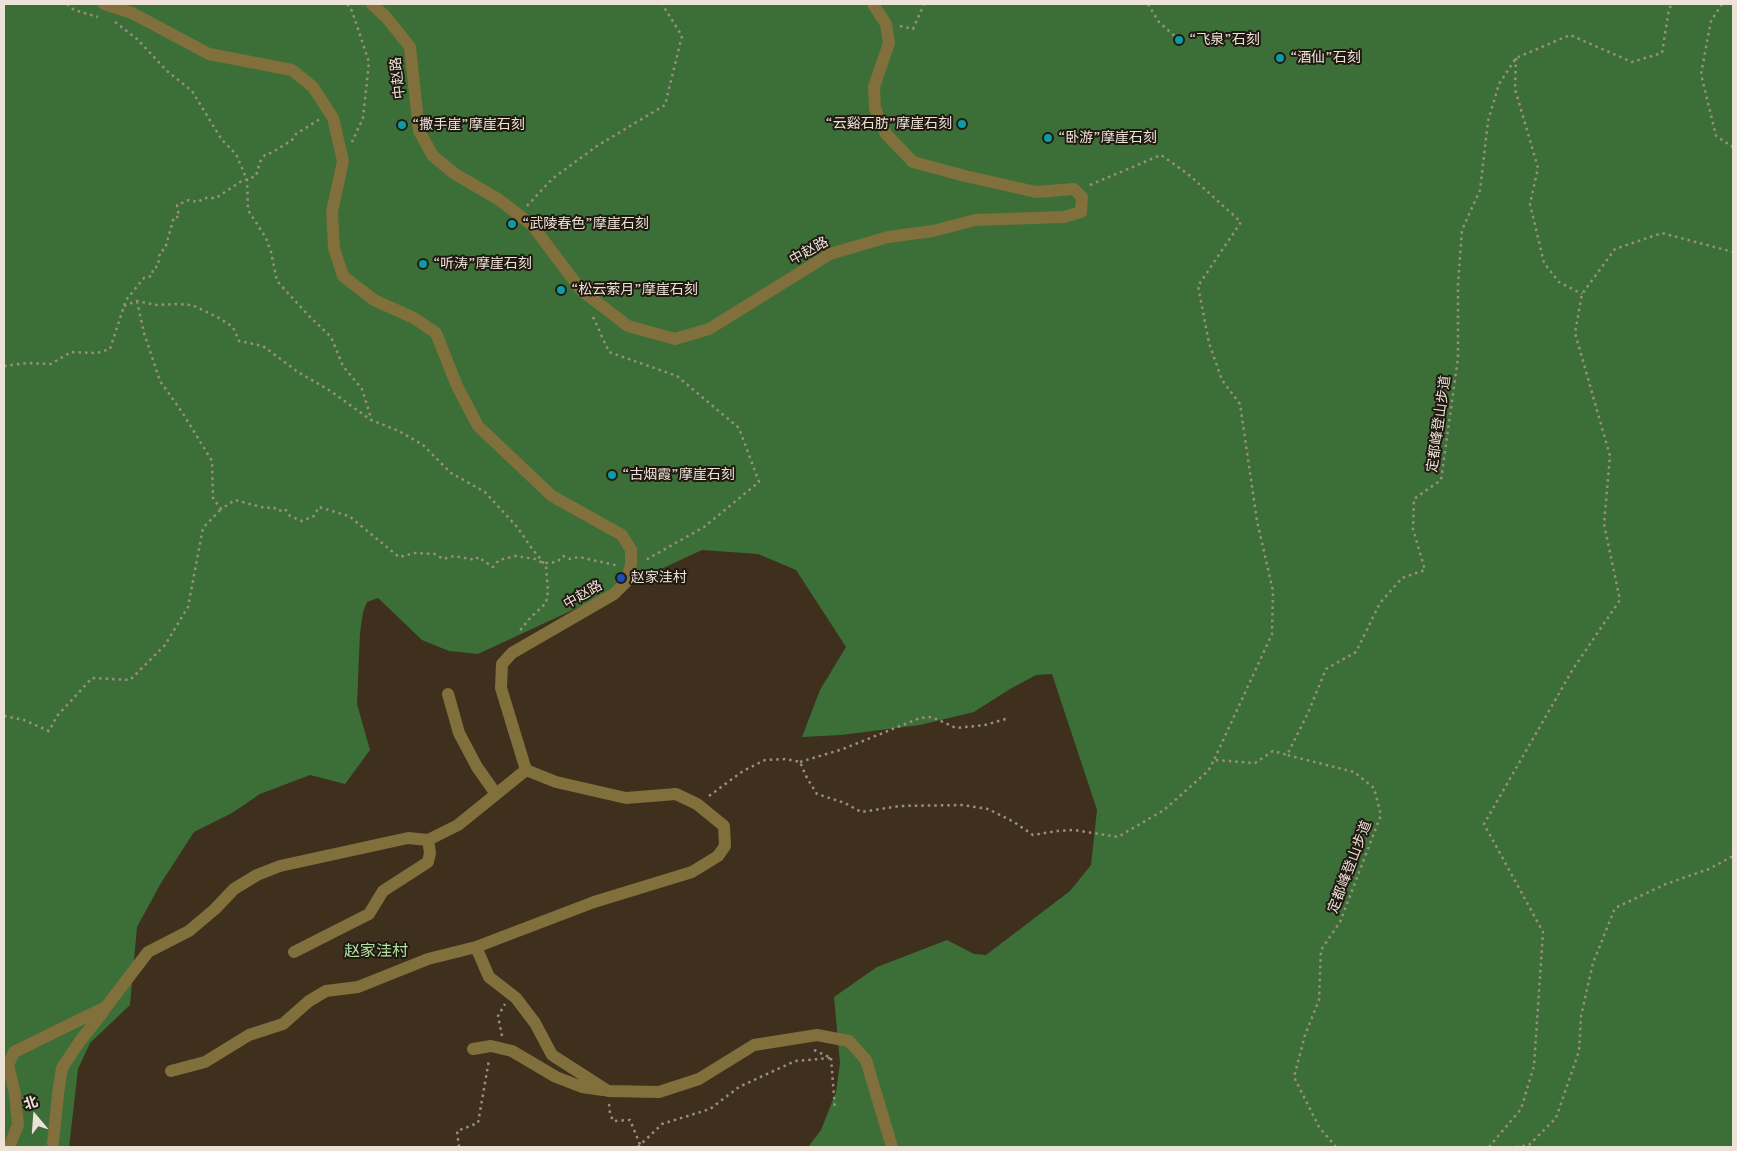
<!DOCTYPE html>
<meta charset="utf-8">
<style>
body{margin:0}
#map{position:relative;width:1737px;height:1151px;overflow:hidden;background:#3f2f1d;font-family:Literata,"Noto Sans SC",serif}
canvas{display:block}
.frame{position:absolute;inset:0;border:5px solid #ede2d7;pointer-events:none}
.north{position:absolute;left:10px;top:1091px;width:50px;height:50px;-webkit-text-stroke:4px #201911;paint-order:stroke;rotate:342deg;font-size:14px;font-weight:700;line-height:20px;text-align:center;color:#ede2d7}
.north::after{content:'';display:block;margin:auto;width:18px;height:22px;background:#ede2d7;clip-path:polygon(50% 0,100% 100%,50% 72%,0 100%)}
</style>
<div id="map">
<canvas width="1737" height="1151"></canvas>
<div class="frame"></div>
<div class="north">北</div>
</div>
<script>
const ctx = document.querySelector('canvas').getContext('2d');
ctx.lineJoin = 'round';
function paint(path, color) {
  ctx.fillStyle = color;
  ctx.fill(path, 'evenodd');
}
function toPath(rows) {
  const path = new Path2D();
  for (const r of rows) {
    path.moveTo(r[0], r[1]);
    for (let i = 2; i < r.length; i += 2) path.lineTo(r[i], r[i + 1]);
  }
  return path;
}
function strokePath(path, color, width, dash) {
  ctx.strokeStyle = color;
  ctx.lineWidth = width;
  ctx.lineCap = dash ? 'butt' : 'round';
  ctx.setLineDash(dash || []);
  ctx.stroke(path);
}
function label(font, color, halo, rows, align = 'center') {
  ctx.font = font + ' Literata,"Noto Sans SC",serif';
  ctx.lineWidth = 4;
  ctx.setLineDash([]);
  ctx.textBaseline = 'middle';
  ctx.strokeStyle = halo;
  ctx.fillStyle = color;
  for (const [text, x, y, turn = 0] of rows) {
    ctx.save();
    ctx.translate(x, y);
    ctx.rotate((+turn || 0) * Math.PI / 180);
    ctx.textAlign = isNaN(turn) ? turn : align;
    if (halo) ctx.strokeText(text, 0, 0);
    ctx.fillText(text, 0, 0);
    ctx.restore();
  }
}
paint(toPath([
 [4,4,1733,4,1733,1147,808,1147,821,1130,836,1092,840,1063,834,997,877,967,947,940,974,954,986,955,1070,891,1091,865,1097,810,1052,674,1036,675,1010,689,974,712,920,725,841,735,802,737,820,690,846,647,796,570,758,554,702,550,478,654,449,651,422,640,378,598,367,602,363,612,360,633,357,704,370,750,345,784,310,775,260,794,232,813,194,832,161,883,137,927,130,1005,90,1043,78,1069,69,1147,4,1147]
]), '#3b6f37');
strokePath(toPath([
 [67,4,74,10,98,17],
 [347,4,352,11,369,62,363,118,352,142],
 [1148,4,1159,22,1179,40],
 [1722,4,1711,21,1701,74,1716,136,1733,147],
 [115,22,137,39,167,71,192,91,222,140,236,154,247,180,248,210,266,238,271,252,277,281,309,316,331,337,343,366,362,389,371,418],
 [900,26,913,29,924,4],
 [1516,58,1515,89,1538,168,1530,204,1544,263,1559,282,1582,294],
 [1090,185,1161,155,1188,174,1241,222,1198,286,1209,343,1222,380,1240,404,1257,521,1273,591,1272,634,1214,760],
 [527,206,552,179,597,146,665,105,682,36,662,4],
 [137,301,144,333,160,381,182,412,212,461,213,498,221,509,235,500,265,508,273,507,279,511,285,509,290,516,302,521,314,516,319,507,349,516,399,557,415,553,435,554,443,559,454,556,475,560,478,557,493,567,499,560,516,556,535,559,543,563,551,563,558,561,563,556,570,559,579,557,619,566],
 [124,306,137,301,156,305,177,304,192,305,219,318,233,327,239,341,263,346,298,372,329,390,371,420,399,431,423,445,451,473,485,492,518,528,530,546,546,566,548,591,546,603,530,618,518,633],
 [593,317,609,352,677,376,739,428,759,482,704,527,644,561],
 [4,366,27,363,51,364,71,352,97,353,110,349,126,300,144,278,152,276,153,269,158,266,160,252,165,249,174,217,179,217,177,205,189,200,198,202,204,198,216,198,240,182,256,176,260,162,265,155,273,152,292,140,296,134,320,119],
 [4,716,24,720,49,731,57,716,92,678,130,680,165,645,188,607,203,528,221,509],
 [800,762,843,749,920,718,932,717,956,728,985,725,1009,718],
 [709,796,743,771,765,760,786,759,800,762,807,778,817,794,845,803,861,812,900,806,962,805,988,809,1014,822,1033,835,1057,831,1074,830,1118,837,1164,810,1208,771,1214,760,1255,763,1273,751,1287,755],
 [502,1036,498,1016,505,1004],
 [831,1058,835,1109],
 [609,1104,610,1113,613,1121,630,1120,641,1147],
 [459,1147,457,1131,478,1123,489,1060],
 [638,1147,662,1124,710,1109,739,1087,795,1061,831,1058,812,1049],
 [1336,1147,1319,1127,1294,1077,1305,1035,1319,1000,1321,950,1340,922,1381,815,1374,788,1354,772,1287,755,1308,713,1326,669,1356,652,1380,603,1402,578,1425,570,1413,529,1414,499,1441,480,1458,358,1458,284,1462,230,1480,190,1488,121,1499,84,1516,58,1570,35,1632,62,1662,53,1669,9,1672,4],
 [1489,1147,1521,1109,1534,1066,1543,932,1484,824,1573,669,1620,600,1604,524,1610,456,1575,333,1582,294,1615,249,1662,233,1733,252],
 [1516,1147,1529,1145,1556,1118,1579,1051,1581,1016,1593,963,1615,908,1666,884,1709,869,1733,856]
]), '#9b8e80', 2.5, [2.5, 4]);
strokePath(toPath([
 [104,4,132,13,209,54,292,70,313,87,333,118,343,161,332,212,334,248,343,276,374,300,414,318,436,333,457,386,478,426,552,496,622,535,631,550,631,564,627,581,614,594,512,653,502,664,501,688,526,770,556,782,626,798,676,794,697,804,724,826,725,846,718,856,692,872,594,902,476,947,428,959,358,987,326,991,309,1001,283,1024,249,1035,205,1062,171,1071],
 [372,4,386,17,410,47,419,131,433,156,455,174,498,199,532,225,581,290,628,326,675,339,709,329,830,254,888,237,933,231,975,220,1064,217,1081,212,1082,197,1074,189,1036,192,965,176,913,162,886,134,875,109,874,87,889,43,886,24,873,4],
 [448,694,459,733,477,767,496,794],
 [476,947,489,977,516,998,535,1023,552,1055,608,1091,659,1092,699,1079,754,1045,817,1035,849,1041,866,1060,892,1147],
 [294,952,369,914,383,891,428,862,430,853,428,840],
 [473,1049,491,1046,512,1051,556,1077,582,1087,603,1090],
 [53,1143,58,1094,62,1068,80,1041,103,1012],
 [9,1147,18,1125,15,1094,8,1065,14,1052,106,1007,148,952,189,931,215,909,234,889,257,875,280,866,408,838,428,840,458,825,526,770]
]), '#816f3c', 12);
for (const [x, y, r, color] of [
 [1179,40,5,"#0f9aa8"],
 [1280,58,5,"#0f9aa8"],
 [962,124,5,"#0f9aa8"],
 [402,125,5,"#0f9aa8"],
 [1048,138,5,"#0f9aa8"],
 [512,224,5,"#0f9aa8"],
 [423,264,5,"#0f9aa8"],
 [561,290,5,"#0f9aa8"],
 [612,475,5,"#0f9aa8"],
 [621,578,5,"#1a4fb4"]
]) {
  const dot = new Path2D();
  dot.arc(x, y, r, 0, 2 * Math.PI);
  ctx.fillStyle = color;
  ctx.fill(dot);
  strokePath(dot, '#201911', 2);
}
label('14px', '#ede2d7', '#201911', [
 ["“飞泉”石刻",1189,40],
 ["“酒仙”石刻",1290,58],
 ["“云谿石肪”摩崖石刻",952,124,"right"],
 ["“撒手崖”摩崖石刻",412,125],
 ["“卧游”摩崖石刻",1058,138],
 ["“武陵春色”摩崖石刻",522,224],
 ["“听涛”摩崖石刻",433,264],
 ["“松云萦月”摩崖石刻",571,290],
 ["“古烟霞”摩崖石刻",622,475],
 ["赵家洼村",631,578]
], 'left');
label('14px', '#ede2d7', '#201911', [
 ["中赵路",398,78,-96],
 ["中赵路",809,251,-29],
 ["定都峰登山步道",1439,424,-82],
 ["中赵路",583,595,-30],
 ["定都峰登山步道",1350,867,-69]
]);
label('16px', '#ace1a3', '#201911', [
 ["赵家洼村",376,951]
]);
</script>
